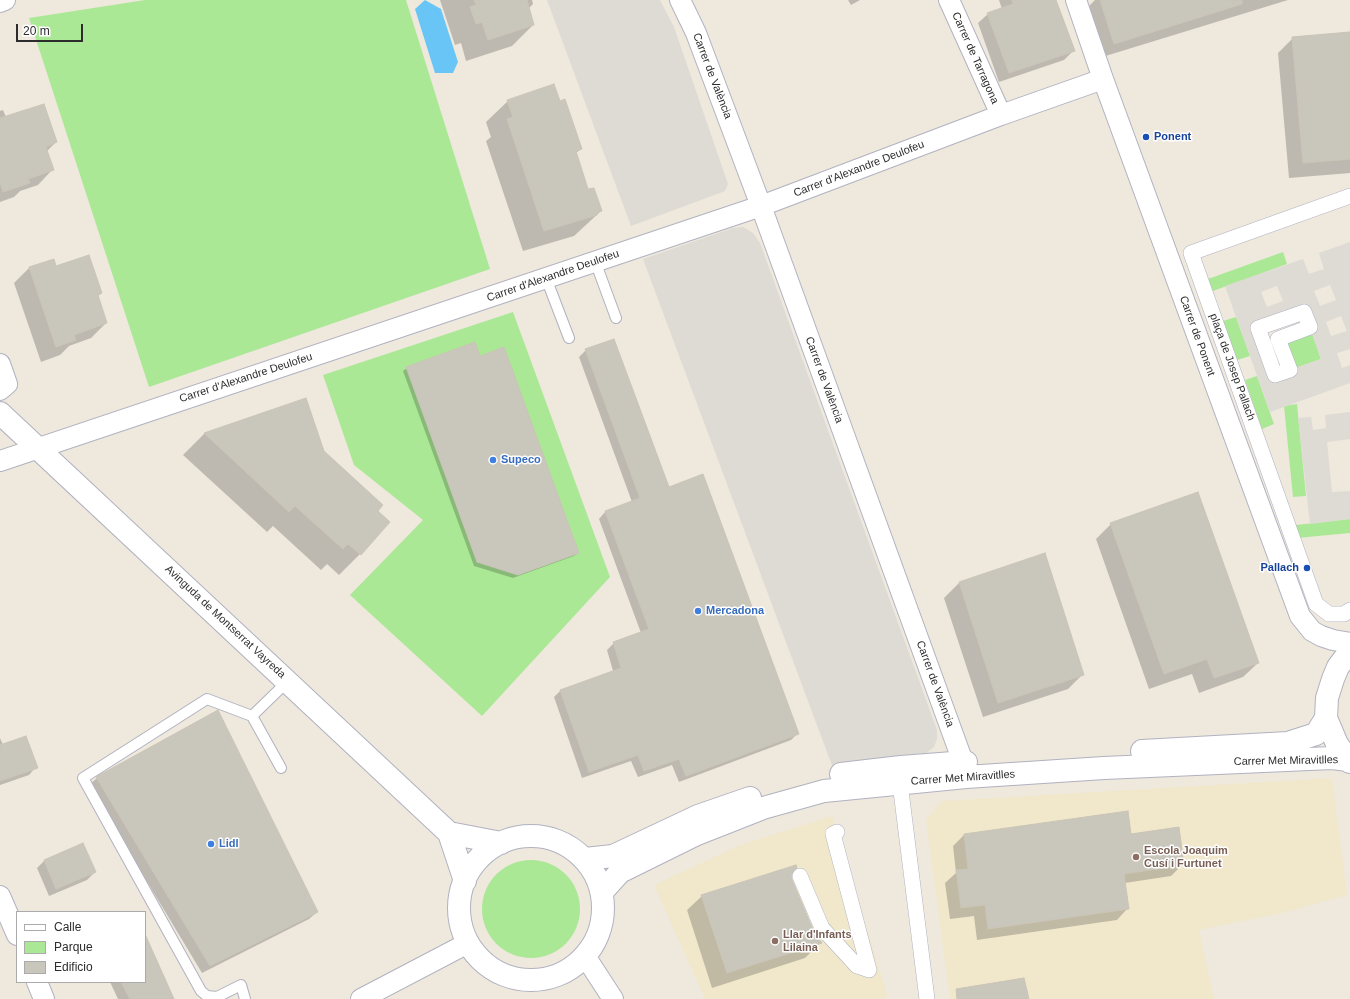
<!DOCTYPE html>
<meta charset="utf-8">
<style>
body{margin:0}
#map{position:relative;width:1350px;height:999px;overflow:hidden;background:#eee8dd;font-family:Helvetica,sans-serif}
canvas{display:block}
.legend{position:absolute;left:16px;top:911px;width:130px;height:72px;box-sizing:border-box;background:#fff;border:1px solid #ababab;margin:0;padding:5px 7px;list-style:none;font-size:12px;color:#2c2c2c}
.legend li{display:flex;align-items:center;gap:8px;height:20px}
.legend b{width:20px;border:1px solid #ababab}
.scale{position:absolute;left:16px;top:24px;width:67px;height:18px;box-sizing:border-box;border:2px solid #2c2c2c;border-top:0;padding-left:5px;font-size:12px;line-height:14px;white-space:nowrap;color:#2c2c2c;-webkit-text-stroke:3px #fff;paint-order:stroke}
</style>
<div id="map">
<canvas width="1350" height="999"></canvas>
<ul class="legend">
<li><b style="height:5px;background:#fff"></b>Calle</li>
<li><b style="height:11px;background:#abe896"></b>Parque</li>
<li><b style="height:11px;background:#c9c6bc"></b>Edificio</li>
</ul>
<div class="scale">20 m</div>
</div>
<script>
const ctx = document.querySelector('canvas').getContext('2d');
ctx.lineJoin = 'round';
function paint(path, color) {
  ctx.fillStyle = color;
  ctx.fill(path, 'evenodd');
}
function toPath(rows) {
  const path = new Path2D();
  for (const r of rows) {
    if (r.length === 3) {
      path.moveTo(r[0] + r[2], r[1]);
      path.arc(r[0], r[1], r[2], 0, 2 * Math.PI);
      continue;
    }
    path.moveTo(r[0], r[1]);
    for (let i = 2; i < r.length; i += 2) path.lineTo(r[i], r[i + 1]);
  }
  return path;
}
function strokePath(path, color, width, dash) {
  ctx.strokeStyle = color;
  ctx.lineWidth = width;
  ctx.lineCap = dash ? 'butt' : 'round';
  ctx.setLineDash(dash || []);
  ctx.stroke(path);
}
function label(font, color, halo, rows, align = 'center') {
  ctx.font = font + ' Helvetica,sans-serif';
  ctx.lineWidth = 3;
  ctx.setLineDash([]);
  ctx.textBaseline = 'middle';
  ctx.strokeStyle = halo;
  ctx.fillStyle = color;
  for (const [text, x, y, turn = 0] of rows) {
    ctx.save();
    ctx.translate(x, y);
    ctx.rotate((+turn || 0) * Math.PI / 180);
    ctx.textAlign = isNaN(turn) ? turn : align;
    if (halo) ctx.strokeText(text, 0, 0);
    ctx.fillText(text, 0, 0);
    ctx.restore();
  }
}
paint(toPath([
 [1332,778,1347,895,1282,913,1199,930,1214,999,950,999,926,820,942,801],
 [832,816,888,997,881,999,705,999,654,885,740,845]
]), '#f1e8cc');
paint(toPath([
 [145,0,406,0,490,269,149,387,29,18],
 [1283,252,1287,264,1213,291,1208,279],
 [513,312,610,577,482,716,350,595,423,520,354,465,323,375],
 [1236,317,1250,356,1237,360,1223,321],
 [1310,327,1321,359,1290,370,1278,339],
 [1257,376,1274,424,1262,429,1245,380],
 [1297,404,1306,496,1293,497,1284,406],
 [1350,519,1350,533,1297,538,1296,525],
 [531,909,49]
]), '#abe896');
paint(toPath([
 [547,0,660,0,674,27,728,184,725,191,631,226],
 [743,227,753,233,760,243,937,730,937,739,934,747,921,757,833,768,643,259,733,228],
 [1350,242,1350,349,1337,353,1342,368,1350,365,1350,383,1270,412,1225,286,1303,259,1309,274,1324,269,1319,253],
 [1330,285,1336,300,1320,306,1314,291],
 [1277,286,1283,301,1267,307,1261,292],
 [1304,312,1321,359,1275,375,1259,328],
 [1341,316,1347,331,1331,336,1326,322],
 [1350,412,1350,439,1327,442,1332,492,1350,491,1350,519,1310,524,1298,418,1311,417,1313,430,1326,428,1325,415]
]), '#dedbd4');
paint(toPath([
 [425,0,441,9,458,62,453,73,435,73,415,9]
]), '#6ac5f7');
paint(toPath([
 [440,0,532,0,533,4,528,9,533,25,512,46,466,61,461,43,455,45],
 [848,0,860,0,851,5],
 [999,0,1055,0,1073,51,1064,60,999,82,978,23,988,14,1002,9],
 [1095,0,1288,0,1099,58,1084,11],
 [1350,33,1350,173,1289,178,1278,53,1293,38],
 [508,101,559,103,581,149,576,153,588,191,601,211,574,236,523,251,486,141,491,137,486,122],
 [3,110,6,117,56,142,46,152,52,170,38,185,20,191,14,197,0,202,0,111],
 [53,261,56,268,101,293,97,297,106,323,91,338,69,346,60,355,41,362,14,283,29,268],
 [586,350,668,488,798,733,791,740,679,782,672,765,638,777,631,761,582,778,554,697,560,691,613,671,607,650,614,643,641,633,599,519,605,512,632,502,579,357],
 [479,357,578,553,574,556,513,578,474,566,403,371,407,368],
 [306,399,323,452,376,511,360,554,339,575,327,564,321,570,273,526,267,532,183,455,204,434],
 [1111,524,1258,663,1243,677,1199,693,1192,674,1149,689,1096,539],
 [959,583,1083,674,1068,689,983,717,944,598],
 [218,711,317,912,309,919,202,973,89,785,97,778],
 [0,738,3,745,36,767,29,775,0,785],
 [964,835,1130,835,1183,864,1171,876,1125,883,1128,908,1117,920,977,940,974,916,950,919,945,883,956,873,953,846],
 [44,861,95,872,87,880,49,896,37,868],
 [790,874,791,880,813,932,820,943,805,958,712,988,687,910,702,896],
 [145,963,173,999,118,999,110,982,145,982]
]), '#0003');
const building = toPath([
 [474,0,527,0,534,25,488,40,482,22,476,24,470,7,476,5,474,0],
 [1012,0,1056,0,1075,51,1009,73,987,13,1013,4,1012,0],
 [1100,0,1242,0,1242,4,1114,44,1100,0],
 [1350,32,1350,159,1303,163,1292,37,1350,32],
 [554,84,560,101,565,99,582,149,576,151,588,189,594,188,602,211,596,213,597,215,544,231,507,119,513,117,507,100,554,84],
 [44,104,57,142,46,147,54,170,28,179,30,183,3,192,0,182,0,118,44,104],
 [89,255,102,293,98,295,107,323,74,335,76,340,56,347,29,267,54,259,56,266,89,255],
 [614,339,669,487,703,474,799,734,686,776,679,759,644,771,638,755,589,772,560,690,621,668,613,642,649,629,605,511,640,498,585,349,614,339],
 [475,342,480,356,504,347,579,553,518,575,477,562,406,367,475,342],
 [306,398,324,451,383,505,378,511,390,522,361,555,348,544,343,549,295,506,289,512,204,433,306,398],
 [1198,492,1259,663,1214,678,1207,659,1164,674,1110,523,1198,492],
 [1045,553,1084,675,998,703,959,582,1045,553],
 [218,710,318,912,210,966,96,777,218,710],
 [26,736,38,768,0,781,0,745,26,736],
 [1128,811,1131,834,1179,827,1184,865,1124,874,1129,909,988,929,985,905,961,908,956,870,968,869,964,834,1128,811],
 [83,843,96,872,56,889,44,860,83,843],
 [796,865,797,868,791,875,792,880,814,932,822,943,727,973,701,895,796,865],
 [145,934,174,999,130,999,121,982,145,982,145,934],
 [1024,978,1029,999,957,999,956,989,1024,978]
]);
paint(building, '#c9c6bc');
strokePath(building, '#cac5b6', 1);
const service = toPath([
 [595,261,616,318],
 [546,278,569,338],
 [281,768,252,716,288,681],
 [245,999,241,985,217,997,207,996,201,991,83,778,207,699,252,716]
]);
const pedestrian = toPath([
 [1350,196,1191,253,1316,604,1329,614,1344,614,1350,610],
 [1304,312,1310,327,1278,339,1290,370,1275,375,1258,328,1304,312],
 [900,783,927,999],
 [800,876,822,928,857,966,869,970,833,834,837,832]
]);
const minor = toPath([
 [680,0,696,33,761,206,963,762],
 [949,0,1001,115],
 [1076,0,1103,79,1300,616,1312,631,1321,636,1333,640,1350,643],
 [0,2,5,0],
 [0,364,7,384,0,390],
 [0,461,761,206,1001,115,1103,79],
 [0,896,17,935],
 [585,956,613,999],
 [37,982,44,999],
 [361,999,468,943]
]);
const tertiary = toPath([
 [0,413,449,833,465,881],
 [1350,651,1338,667,1333,679,1327,698,1326,718,1337,744,1350,762],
 [1142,751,1288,743,1316,734,1326,718],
 [841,774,901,767,966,762],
 [449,833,501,843],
 [531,908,72],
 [585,859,613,856,698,816,750,798],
 [602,892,620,872,697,834,763,808,824,791,966,777,1104,768,1332,758,1348,760]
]);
strokePath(service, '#b1b2c0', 12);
strokePath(pedestrian, '#b1b2c0', 16);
strokePath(minor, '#b1b2c0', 22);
strokePath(tertiary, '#b1b2c0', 24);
strokePath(service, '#fff', 10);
strokePath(pedestrian, '#fff', 15);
strokePath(minor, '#fff', 20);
strokePath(tertiary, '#fff', 22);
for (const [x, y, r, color] of [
 [1146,137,4,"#1a4fb4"],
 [493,460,4,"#3f7fe0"],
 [1307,568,4,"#1a4fb4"],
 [698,611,4,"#3f7fe0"],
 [211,844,4,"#3f7fe0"],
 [1136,857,4,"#8d6e63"],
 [775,941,4,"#8d6e63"]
]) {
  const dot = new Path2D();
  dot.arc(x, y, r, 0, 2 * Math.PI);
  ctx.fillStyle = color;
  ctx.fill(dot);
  strokePath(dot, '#fff', 1.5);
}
label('11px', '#2c2c2c', '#fff', [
 ["Carrer de Tarragona",975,58,66],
 ["Carrer de València",712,76,69],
 ["Carrer d'Alexandre Deulofeu",859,169,-21],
 ["Carrer d'Alexandre Deulofeu",553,276,-19],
 ["Carrer de Ponent",1197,336,70],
 ["plaça de Josep Pallach",1232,367,70],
 ["Carrer d'Alexandre Deulofeu",246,378,-18],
 ["Carrer de València",824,380,70],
 ["Avinguda de Montserrat Vayreda",225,622,43],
 ["Carrer de València",935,684,70],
 ["Carrer Met Miravitlles",1286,761,-1],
 ["Carrer Met Miravitlles",963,778,-4]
]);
label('bold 11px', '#164399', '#fff', [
 ["Ponent",1154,137],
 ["Pallach",1299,568,"right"]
], 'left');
label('bold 11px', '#366cbe', '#fff', [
 ["Supeco",501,460],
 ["Mercadona",706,611],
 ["Lidl",219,844]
], 'left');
label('bold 11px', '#785e54', '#fff', [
 ["Escola Joaquim",1144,851],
 ["Cusí i Furtunet",1144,864],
 ["Llar d'Infants",783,935],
 ["Lilaina",783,948]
], 'left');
</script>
